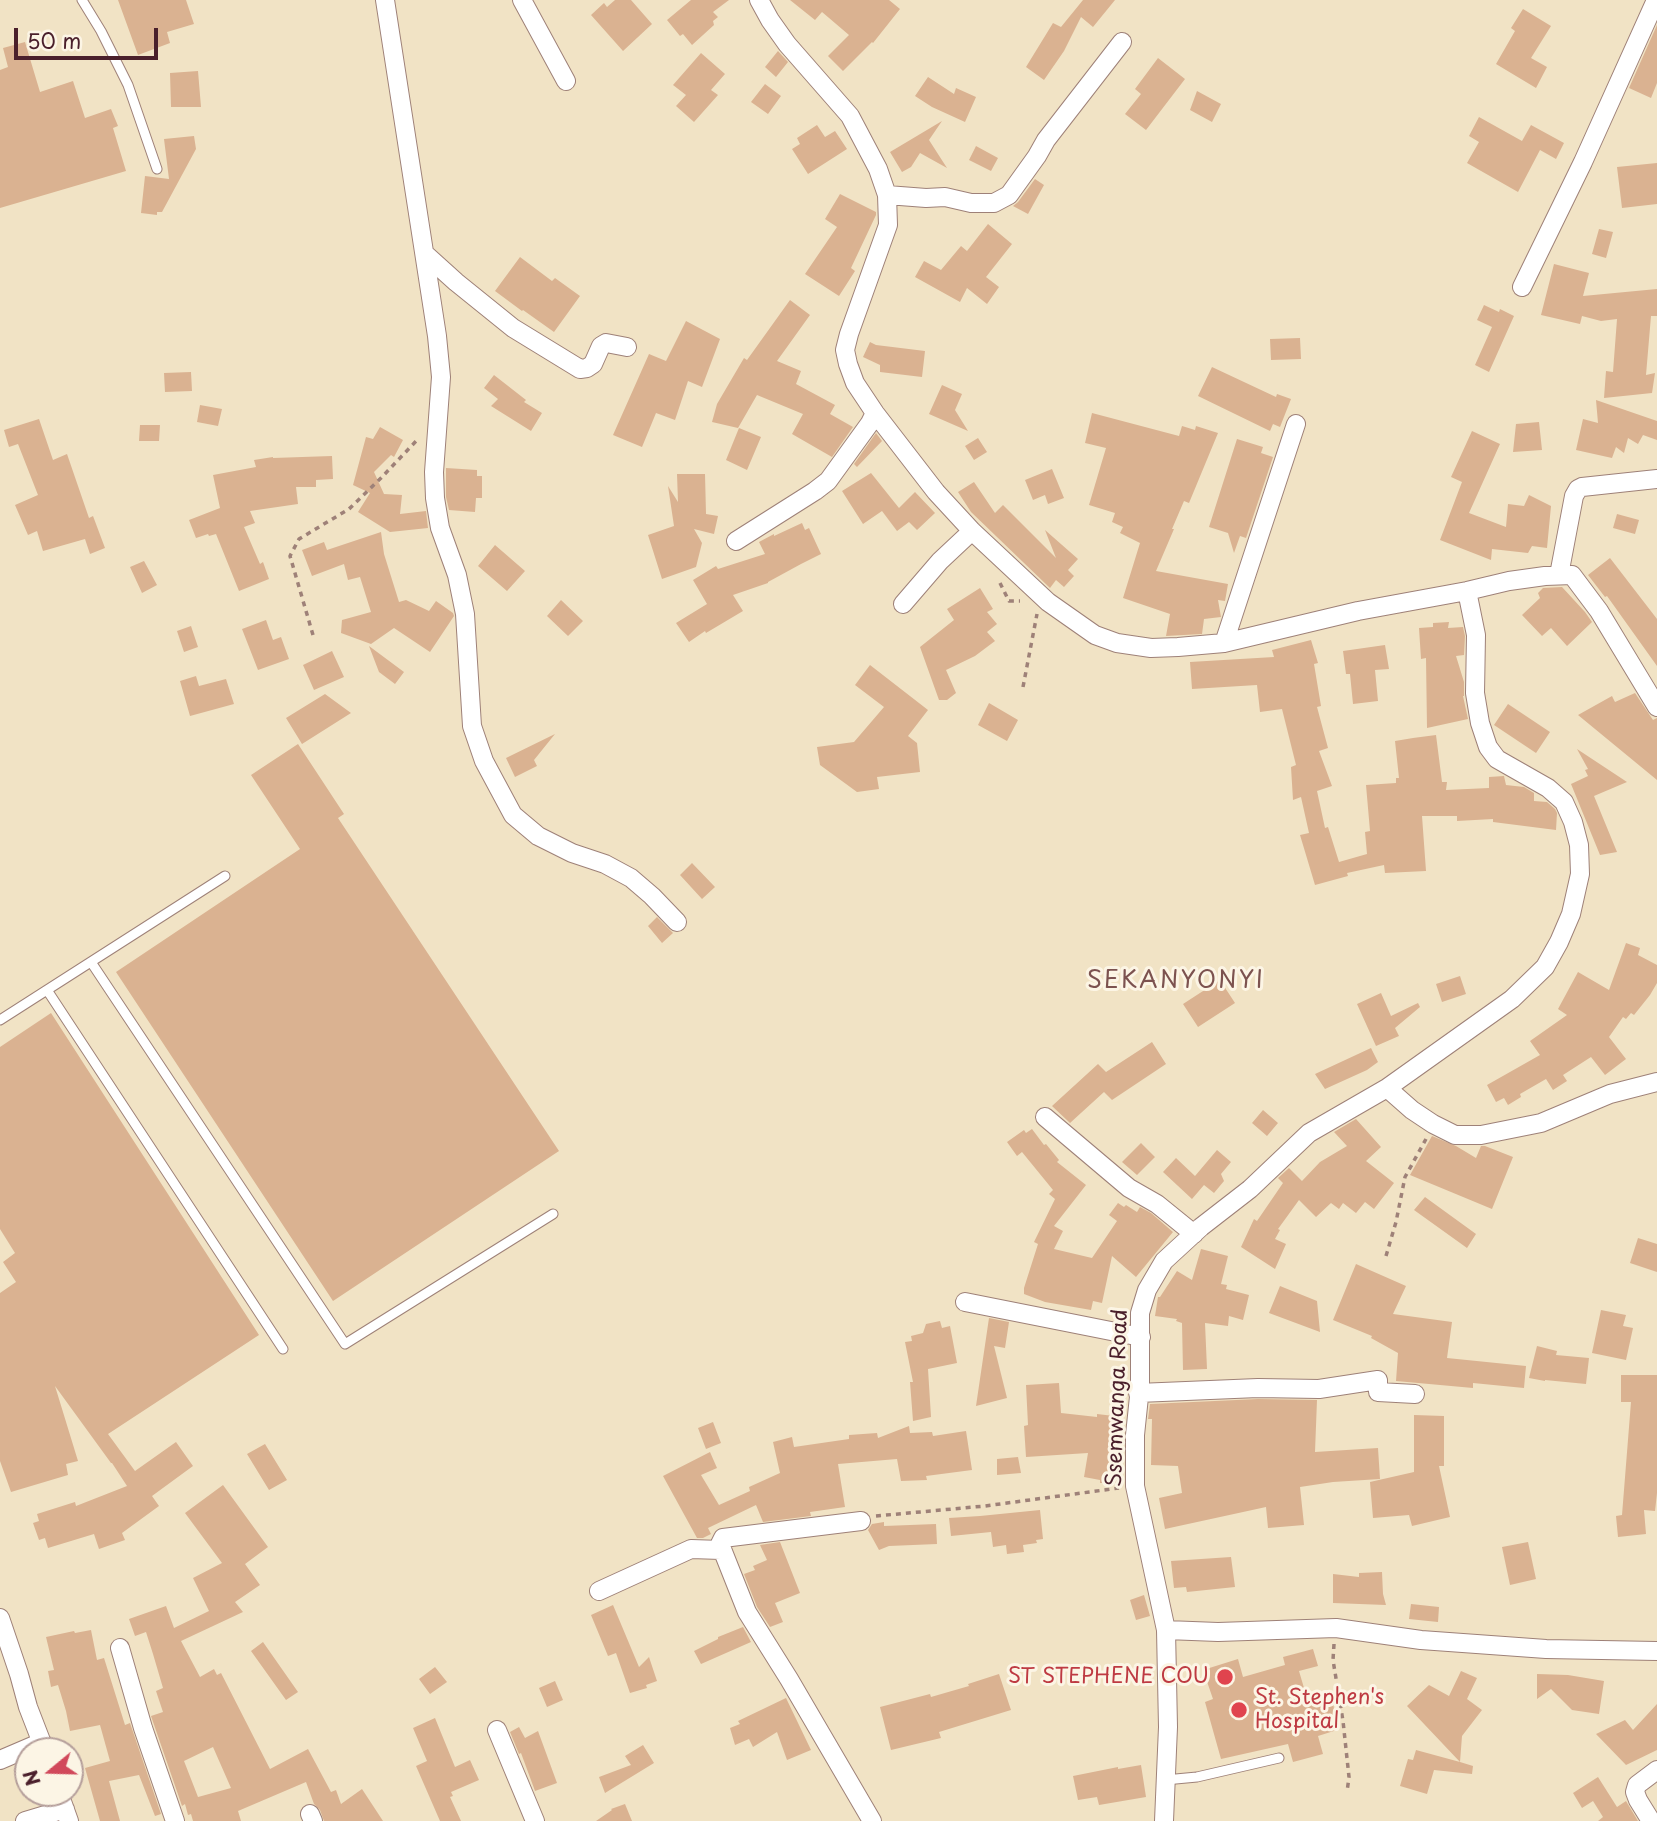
<!DOCTYPE html>
<style>
body{margin:0}
#map{position:relative;width:1657px;height:1821px;overflow:hidden;background:#f1e3c5;font-family:"Playpen Sans",sans-serif}
canvas{display:block}
.north{position:absolute;left:14px;top:1737px;width:70px;height:70px;box-sizing:border-box;background:#fcf5e5;border:2px solid #b59f9b;border-radius:50%;rotate:251deg;font-size:19px;font-weight:700;line-height:28px;text-align:center;color:#4a1f2b}
.north::after{content:'';display:block;margin:auto;width:24px;height:32px;background:#d1495b;clip-path:polygon(50% 0,100% 100%,50% 72%,0 100%)}
.scale{position:absolute;left:14px;top:28px;width:144px;height:32px;box-sizing:border-box;border:4px solid #4a1f2b;border-top:0;padding-left:9px;font-size:21px;line-height:24px;white-space:nowrap;color:#4a1f2b;-webkit-text-stroke:5px #fcf5e5;paint-order:stroke}
</style>
<div id="map">
<canvas width="1657" height="1821"></canvas>
<div class="north">N</div>
<div class="scale">50 m</div>
</div>
<script>
const ctx = document.querySelector('canvas').getContext('2d');
ctx.lineJoin = 'round';
function paint(path, color) {
  ctx.fillStyle = color;
  ctx.fill(path, 'evenodd');
}
function toPath(rows) {
  const path = new Path2D();
  for (const r of rows) {
    path.moveTo(r[0], r[1]);
    for (let i = 2; i < r.length; i += 2) path.lineTo(r[i], r[i + 1]);
  }
  return path;
}
function strokePath(path, color, width, dash) {
  ctx.strokeStyle = color;
  ctx.lineWidth = width;
  ctx.lineCap = dash ? 'butt' : 'round';
  ctx.setLineDash(dash || []);
  ctx.stroke(path);
}
function label(font, color, halo, rows, align = 'center') {
  ctx.font = font + ' "Playpen Sans",sans-serif';
  ctx.lineWidth = 6;
  ctx.setLineDash([]);
  ctx.textBaseline = 'middle';
  ctx.strokeStyle = halo;
  ctx.fillStyle = color;
  for (const [text, x, y, turn = 0] of rows) {
    ctx.save();
    ctx.translate(x, y);
    ctx.rotate((+turn || 0) * Math.PI / 180);
    ctx.textAlign = isNaN(turn) ? turn : align;
    if (halo) ctx.strokeText(text, 0, 0);
    ctx.fillText(text, 0, 0);
    ctx.restore();
  }
}
paint(toPath([
 [118,0,186,0,194,24,167,32,170,43,138,55],
 [615,0,631,0,652,24,623,51,591,15,604,3,607,7],
 [691,0,729,0,713,12,718,17,713,21,714,25,692,45,683,34,680,36,667,20],
 [790,0,889,0,900,9,873,43,872,42,843,71,828,56,849,35,822,12,815,20],
 [1083,0,1115,0,1093,27,1081,17,1064,51,1044,80,1026,67,1053,23,1061,27],
 [1523,9,1551,26,1531,58,1547,67,1536,88,1496,64,1515,31,1511,28],
 [1657,25,1657,83,1651,98,1629,88],
 [25,42,40,92,73,81,85,118,111,109,118,126,113,128,126,171,0,208,0,70,8,67,3,48],
 [778,51,788,62,776,77,765,67],
 [701,53,725,74,711,90,718,95,694,122,676,106,686,95,673,85],
 [1158,58,1185,79,1146,130,1125,114,1141,94,1135,89],
 [198,71,201,107,171,107,170,73],
 [928,77,954,94,956,88,976,97,965,122,932,107,915,96],
 [765,84,781,96,768,114,751,102],
 [1197,91,1221,104,1212,122,1190,110],
 [1479,117,1522,141,1531,125,1564,143,1556,159,1540,150,1518,192,1467,163,1479,142,1469,136],
 [942,121,929,140,947,168,920,153,911,167,902,172,890,152],
 [817,125,825,137,835,131,847,149,808,174,792,149,800,144,797,138],
 [194,136,196,149,162,212,157,212,157,215,141,213,145,176,169,179,164,139],
 [976,146,998,158,991,171,969,160],
 [1657,163,1657,204,1622,208,1617,167],
 [1035,179,1044,185,1028,214,1013,206,1018,202],
 [840,194,876,212,876,215,851,268,855,271,839,296,805,274,837,227,825,219],
 [988,224,1012,244,986,277,999,287,987,304,967,288,960,302,915,277,924,261,941,270,961,246,967,251],
 [1599,229,1613,232,1606,258,1592,254],
 [520,257,552,281,555,278,580,296,554,332,523,310,522,311,495,291],
 [1554,264,1589,273,1583,296,1657,289,1657,316,1651,316,1646,375,1655,373,1652,393,1604,398,1606,371,1613,372,1617,319,1601,321,1582,316,1580,324,1541,315],
 [790,300,810,315,777,361,801,371,796,384,835,405,830,414,853,427,832,457,792,434,803,414,757,395,738,428,712,422,717,404,744,358,747,360],
 [1484,305,1499,312,1500,309,1514,316,1489,372,1475,365,1492,327,1477,320],
 [686,321,720,339,702,387,688,381,675,420,656,413,642,447,613,435,649,354,666,361],
 [1300,338,1301,359,1271,360,1270,339],
 [870,342,876,345,925,351,922,377,880,372,880,365,863,357],
 [1212,367,1276,397,1277,394,1291,399,1280,427,1273,424,1270,431,1198,396],
 [191,372,192,391,165,392,164,373],
 [494,375,526,400,524,402,542,413,531,431,491,406,498,399,484,388],
 [942,385,962,394,955,410,968,431,929,414],
 [1596,400,1657,421,1657,440,1643,435,1638,444,1628,438,1624,453,1616,447,1612,458,1576,450,1583,419,1598,423],
 [200,405,222,409,218,426,197,422],
 [1092,413,1179,436,1182,426,1195,430,1196,426,1218,433,1189,503,1184,501,1172,529,1174,529,1156,571,1228,584,1225,601,1218,600,1221,617,1204,619,1202,634,1166,636,1170,614,1123,598,1140,543,1120,533,1123,527,1112,522,1115,513,1089,505,1106,448,1085,443],
 [39,419,53,460,67,454,89,518,93,516,105,548,90,554,85,539,43,551,37,531,28,535,15,505,38,495,18,444,9,447,4,430],
 [1539,422,1542,450,1513,452,1516,424],
 [140,425,160,425,159,441,139,441],
 [380,427,403,440,394,457,391,455,374,472,384,494,402,495,400,514,426,511,428,528,390,532,358,512,370,493,353,485,366,437,373,439],
 [739,428,761,437,747,470,726,460],
 [1472,431,1500,444,1469,513,1506,527,1508,504,1524,506,1529,495,1551,506,1547,548,1532,546,1528,553,1492,549,1491,560,1440,540,1462,482,1451,477],
 [876,433,882,441,857,467,854,464],
 [978,438,987,452,974,460,965,446],
 [1237,439,1263,447,1261,453,1273,457,1246,538,1240,536,1234,553,1228,533,1209,527],
 [332,456,333,479,316,480,316,487,296,487,298,504,250,511,255,523,244,527,260,564,263,562,269,579,239,591,216,534,209,536,208,534,196,538,189,520,220,508,213,475,256,467,254,460,273,457,273,458],
 [446,468,477,470,477,476,482,476,482,498,476,498,475,512,449,510,446,497],
 [1052,469,1064,498,1048,504,1045,495,1033,500,1025,480],
 [871,473,899,508,915,492,935,513,917,530,909,522,897,531,882,511,863,524,842,491],
 [677,474,705,474,706,514,718,516,714,534,694,529,702,543,696,567,662,579,648,535,674,526,668,486,678,502],
 [974,482,995,513,1003,505,1056,558,1045,530,1078,559,1068,570,1074,576,1064,587,1056,580,1050,588,971,512,958,492],
 [1617,514,1639,520,1635,534,1613,528],
 [802,523,805,530,809,528,821,554,801,564,768,582,768,583,733,595,743,611,706,633,705,631,689,642,676,623,707,604,693,580,716,566,718,569,765,554,759,542,774,534,774,536],
 [381,532,384,554,399,602,406,600,429,611,436,601,453,613,454,616,430,652,394,628,371,644,341,633,342,620,371,612,360,577,348,580,344,564,312,576,302,550,324,542,327,550],
 [495,545,525,571,507,591,478,566],
 [1610,558,1657,619,1657,666,1607,596,1605,597,1588,575],
 [144,561,157,585,142,593,130,567],
 [1562,587,1585,612,1592,622,1567,646,1551,628,1542,636,1522,615,1540,598,1538,593,1543,588],
 [980,588,993,609,987,612,997,624,987,632,995,641,975,656,946,670,956,693,947,700,939,700,920,647,954,620,947,609],
 [561,600,583,621,568,636,547,616],
 [266,620,273,640,281,637,289,659,258,670,242,629],
 [1449,622,1448,628,1463,627,1465,636,1464,655,1456,656,1464,682,1464,696,1463,696,1468,719,1427,728,1426,658,1421,659,1419,628,1433,627,1433,623],
 [191,626,198,647,184,652,177,631],
 [1311,640,1318,663,1314,664,1321,706,1317,707,1328,748,1319,751,1332,786,1317,791,1325,828,1328,827,1339,862,1367,854,1365,832,1370,831,1366,785,1396,783,1396,778,1399,778,1395,741,1413,738,1436,735,1442,782,1447,782,1446,790,1489,788,1489,777,1504,776,1506,785,1524,787,1534,793,1534,801,1547,802,1555,809,1557,813,1556,830,1493,822,1493,819,1457,821,1457,816,1422,816,1426,871,1385,873,1384,865,1347,873,1348,876,1315,885,1300,835,1309,833,1301,797,1293,800,1291,767,1296,765,1282,709,1260,712,1257,685,1192,689,1190,662,1274,657,1272,650],
 [1385,645,1389,669,1375,670,1378,701,1353,704,1350,674,1346,674,1343,651],
 [369,646,404,672,395,684,379,672],
 [332,651,344,677,314,690,303,665],
 [870,665,928,710,908,736,917,743,920,772,877,777,879,789,857,792,820,765,817,747,854,742,884,707,855,685],
 [196,676,199,686,226,679,234,704,190,716,180,681],
 [1635,693,1653,720,1657,718,1657,780,1578,715,1612,696,1615,702],
 [325,694,351,713,302,744,286,718],
 [989,703,1018,720,1007,741,978,725],
 [1508,704,1550,732,1536,753,1494,725],
 [555,734,534,760,537,766,515,777,506,758],
 [298,744,344,814,338,818,559,1151,333,1301,116,972,300,849,251,775],
 [1577,749,1627,782,1594,796,1617,852,1600,855,1571,784,1588,776,1585,770,1588,769],
 [692,863,715,887,702,899,680,875],
 [657,917,673,933,662,943,648,926],
 [1626,943,1640,948,1638,955,1657,965,1657,983,1650,995,1634,1015,1631,1013,1626,1019,1623,1017,1609,1037,1626,1059,1605,1075,1591,1057,1563,1075,1567,1081,1553,1090,1546,1079,1520,1094,1521,1097,1508,1105,1504,1098,1496,1102,1487,1085,1540,1055,1530,1041,1567,1015,1558,1009,1578,972,1609,990],
 [1460,976,1466,994,1442,1002,1436,984],
 [1220,980,1235,1003,1198,1027,1183,1004],
 [1381,993,1391,1016,1418,1003,1420,1007,1395,1028,1399,1036,1376,1046,1357,1004],
 [51,1013,259,1335,108,1434,135,1471,176,1442,193,1466,152,1496,159,1506,122,1533,125,1540,99,1549,94,1534,48,1548,45,1538,39,1540,33,1523,39,1521,37,1514,75,1502,76,1506,127,1486,112,1463,111,1463,55,1386,78,1461,66,1464,68,1475,11,1492,0,1461,0,1293,16,1282,3,1262,15,1253,0,1229,0,1047],
 [1152,1042,1166,1064,1112,1100,1104,1092,1070,1123,1052,1106,1098,1064,1106,1072],
 [1371,1048,1378,1062,1367,1070,1325,1089,1315,1074],
 [1263,1110,1278,1123,1267,1136,1252,1123],
 [1356,1119,1381,1147,1366,1161,1394,1183,1374,1209,1365,1202,1356,1213,1343,1203,1339,1209,1331,1203,1316,1217,1299,1200,1278,1229,1280,1230,1275,1239,1286,1244,1275,1269,1241,1247,1254,1219,1257,1221,1283,1183,1278,1178,1289,1168,1302,1181,1320,1162,1347,1146,1334,1132],
 [1032,1129,1044,1145,1046,1144,1059,1160,1057,1162,1086,1185,1054,1226,1063,1231,1054,1249,1092,1258,1117,1221,1109,1215,1118,1203,1124,1207,1126,1205,1137,1212,1140,1207,1151,1213,1173,1232,1136,1277,1112,1256,1102,1303,1093,1301,1091,1310,1045,1302,1024,1294,1024,1288,1038,1244,1034,1242,1055,1199,1049,1194,1053,1190,1022,1152,1017,1156,1007,1142,1024,1130,1026,1133],
 [1432,1136,1456,1146,1476,1158,1481,1146,1485,1146,1513,1157,1492,1209,1410,1175],
 [1141,1143,1155,1157,1137,1175,1122,1162],
 [1217,1150,1231,1162,1221,1174,1224,1181,1214,1193,1204,1185,1192,1199,1163,1172,1176,1158,1195,1176],
 [1425,1197,1476,1234,1467,1248,1414,1210],
 [1638,1238,1657,1244,1657,1272,1630,1263],
 [1201,1249,1228,1256,1221,1284,1227,1285,1226,1289,1249,1295,1243,1320,1229,1316,1228,1326,1205,1323,1207,1369,1183,1370,1182,1323,1176,1321,1177,1319,1155,1316,1158,1297,1160,1297,1177,1271,1192,1280],
 [1356,1264,1406,1286,1393,1314,1452,1322,1447,1358,1526,1366,1524,1388,1473,1383,1473,1388,1396,1381,1398,1353,1371,1338,1372,1336,1333,1320],
 [1280,1286,1317,1301,1320,1332,1269,1313],
 [1601,1310,1626,1315,1623,1326,1633,1328,1626,1360,1592,1353],
 [989,1318,1009,1322,1005,1348,994,1346,1007,1398,976,1406],
 [940,1321,942,1328,950,1326,957,1363,928,1369,931,1417,913,1421,910,1382,913,1382,905,1342,912,1341,911,1336,923,1333,926,1324],
 [1537,1346,1557,1351,1556,1355,1589,1358,1586,1384,1545,1380,1545,1381,1529,1378],
 [1621,1375,1657,1375,1657,1493,1655,1511,1644,1510,1646,1534,1618,1537,1616,1516,1622,1515,1631,1402,1621,1402],
 [1059,1383,1061,1413,1097,1417,1097,1414,1114,1416,1115,1455,1119,1455,1119,1483,1100,1483,1100,1480,1084,1477,1088,1453,1026,1457,1024,1426,1028,1425,1026,1385],
 [1258,1399,1317,1400,1315,1452,1378,1448,1380,1479,1333,1482,1300,1487,1304,1525,1268,1528,1266,1507,1165,1529,1159,1498,1182,1493,1178,1466,1151,1465,1152,1419,1148,1419,1150,1404],
 [1414,1415,1444,1416,1444,1466,1439,1466,1450,1517,1412,1526,1409,1515,1373,1518,1370,1482,1414,1472],
 [713,1422,721,1443,706,1449,698,1428],
 [909,1426,910,1433,932,1432,933,1436,966,1431,972,1470,926,1476,927,1480,901,1481,897,1459,838,1464,845,1507,810,1512,811,1516,763,1522,756,1505,708,1528,711,1534,703,1538,697,1538,663,1476,710,1452,717,1468,701,1475,719,1505,750,1491,749,1487,780,1473,773,1442,792,1437,794,1447,849,1439,849,1435,877,1433,878,1438],
 [265,1444,287,1480,269,1490,247,1454],
 [1018,1457,1021,1473,997,1475,997,1459],
 [223,1485,268,1547,245,1564,260,1585,235,1602,243,1612,181,1641,200,1677,214,1669,217,1675,221,1673,270,1769,308,1749,331,1792,336,1790,341,1804,362,1789,383,1821,324,1821,320,1810,314,1804,306,1782,238,1811,241,1821,193,1821,191,1814,188,1815,185,1804,182,1806,151,1716,163,1712,156,1691,163,1688,153,1654,146,1632,135,1636,129,1619,166,1606,174,1628,209,1611,193,1578,222,1563,185,1513],
 [213,1747,231,1788,198,1797,184,1761],
 [1040,1510,1043,1539,1036,1540,1037,1543,1023,1545,1024,1552,1007,1554,1006,1545,993,1547,991,1532,951,1536,949,1518,980,1516],
 [884,1522,884,1526,936,1524,937,1544,889,1546,879,1550,868,1530,872,1524],
 [780,1542,800,1593,775,1603,783,1622,770,1627,757,1607,744,1574,755,1570,753,1566,767,1560,760,1545],
 [1528,1542,1536,1579,1510,1585,1502,1547],
 [1231,1557,1235,1587,1187,1592,1186,1587,1174,1588,1171,1561],
 [1382,1572,1383,1594,1386,1605,1333,1603,1333,1574,1359,1577,1359,1573],
 [1144,1595,1150,1616,1136,1620,1130,1600],
 [1411,1604,1439,1607,1438,1622,1409,1619],
 [613,1605,639,1667,649,1657,657,1681,646,1685,647,1688,630,1693,616,1653,608,1656,591,1615],
 [743,1627,751,1642,701,1664,694,1651,718,1639,718,1637],
 [91,1630,97,1660,104,1658,125,1725,130,1723,161,1814,155,1816,139,1775,109,1781,120,1821,100,1821,85,1768,110,1761,100,1725,70,1731,66,1711,58,1685,51,1687,48,1671,54,1670,46,1637,74,1631,75,1633],
 [263,1642,298,1692,286,1700,251,1651],
 [1313,1649,1318,1666,1299,1671,1309,1705,1333,1702,1337,1730,1318,1736,1323,1754,1293,1762,1288,1744,1221,1759,1205,1702,1213,1699,1203,1670,1238,1659,1243,1677,1285,1665,1283,1657],
 [435,1667,447,1682,430,1694,419,1679],
 [1461,1671,1477,1678,1467,1699,1482,1710,1462,1736,1460,1762,1473,1766,1472,1774,1434,1770,1427,1794,1400,1786,1408,1759,1413,1760,1416,1750,1460,1762,1407,1706,1429,1685,1449,1696],
 [999,1674,1011,1710,939,1732,941,1738,891,1750,880,1707,930,1694,931,1697,969,1686,968,1684],
 [1537,1674,1568,1675,1604,1681,1599,1714,1572,1710,1551,1689,1537,1699],
 [555,1681,563,1700,547,1707,539,1688],
 [786,1698,811,1750,787,1760,777,1732,753,1747,749,1739,735,1745,730,1728,740,1724,738,1721],
 [1657,1704,1657,1750,1626,1765,1596,1734,1625,1720,1633,1730],
 [435,1718,455,1767,470,1760,479,1780,451,1792,453,1796,450,1797,461,1821,440,1821,416,1766,427,1761,413,1728],
 [519,1727,525,1738,538,1731,557,1783,535,1791,521,1753,519,1754,510,1732],
 [643,1745,654,1763,605,1793,599,1777,631,1765,625,1756],
 [1141,1765,1146,1797,1099,1805,1097,1797,1078,1800,1073,1776,1118,1767,1118,1769],
 [1598,1777,1617,1807,1626,1801,1638,1821,1598,1821,1603,1817,1593,1801,1582,1808,1573,1793],
 [625,1804,632,1821,596,1821,612,1810,611,1809]
]), '#dab291');
const lane = toPath([
 [82,0,101,31,128,85,157,169],
 [91,962,345,1344,553,1214],
 [47,990,283,1349],
 [0,1020,225,876],
 [1165,1780,1197,1777,1279,1758]
]);
const street = toPath([
 [385,0,437,336,441,377,434,472,435,498,440,528,457,575,465,614,472,726,484,761,513,815,538,836,572,853,605,864,631,878,652,896,677,922],
 [522,0,566,81],
 [759,0,770,20,787,44,850,116,878,169,887,195,888,225,849,334,845,350,848,364,855,383,875,413,936,492,972,531,1048,602,1095,635,1117,643,1151,648,1178,647,1224,643,1358,611,1467,591,1509,581,1545,576,1572,575,1599,611,1657,707],
 [887,195,926,198,945,197,971,203,994,203,1009,195,1037,156,1046,140,1122,42],
 [425,254,456,282,513,328,580,369,587,368,593,364,601,346,606,343,627,347],
 [1522,287,1583,162,1656,0],
 [736,541,815,491,828,481,870,423,875,413],
 [1559,575,1574,496,1578,489,1582,487,1657,479],
 [903,604,940,561,972,531],
 [1224,643,1296,424],
 [1387,1088,1412,1110,1433,1124,1455,1135,1481,1135,1541,1123,1610,1094,1657,1082],
 [1045,1117,1129,1188,1157,1204,1194,1234],
 [965,1302,1141,1337],
 [1138,1393,1258,1388,1319,1389,1378,1380,1378,1392,1415,1394],
 [861,1521,723,1538,720,1544,747,1612,789,1679,872,1821],
 [599,1591,691,1549,721,1550],
 [0,1618,19,1674,28,1707,45,1751],
 [1166,1630,1218,1632,1336,1628,1421,1640,1546,1649,1657,1651],
 [120,1648,143,1728,175,1821],
 [497,1730,535,1821],
 [0,1760,42,1742],
 [59,1793,69,1821],
 [310,1814,313,1821],
 [25,1821,65,1809],
 [1164,1821,1168,1727,1166,1630,1135,1486,1135,1435,1140,1387,1140,1313,1147,1290,1164,1261,1201,1227,1250,1189,1309,1133,1387,1088,1512,999,1545,967,1559,942,1571,914,1580,874,1579,845,1573,822,1564,802,1548,788,1497,759,1488,747,1480,723,1475,693,1476,635,1467,591],
 [1651,1821,1638,1800,1635,1792,1637,1785,1657,1770]
]);
strokePath(lane, '#9e8178', 11);
strokePath(street, '#9e8178', 20);
strokePath(toPath([
 [1000,583,1009,601,1020,601],
 [313,635,290,556,299,539,349,509,381,478,419,438],
 [1023,687,1037,614],
 [1386,1256,1396,1222,1405,1177,1426,1139],
 [876,1516,985,1506,1119,1488],
 [1334,1644,1333,1660,1343,1721,1349,1777,1347,1792]
]), '#9e8178', 3.5, [5, 5]);
strokePath(lane, '#fff', 9);
strokePath(street, '#fff', 18);
for (const [x, y, r, color] of [
 [1225,1677,9,"#e0444e"],
 [1239,1710,9,"#e0444e"]
]) {
  const dot = new Path2D();
  dot.arc(x, y, r, 0, 2 * Math.PI);
  ctx.fillStyle = color;
  ctx.fill(dot);
  strokePath(dot, '#fcf5e5', 2.5);
}
label('21px', '#4a1f2b', '#fcf5e5', [
 ["Ssemwanga Road",1118,1398,-88]
]);
label('21px', '#be3a42', '#fcf5e5', [
 ["ST STEPHENE COU",1209,1677],
 ["St. Stephen's",1255,1698,"left"],
 ["Hospital",1255,1722,"left"]
], 'right');
ctx.letterSpacing = '2px';
label('24px', '#7c524f', '#fcf5e5', [
 ["SEKANYONYI",1176,981]
]);
ctx.letterSpacing = '0px';
</script>
